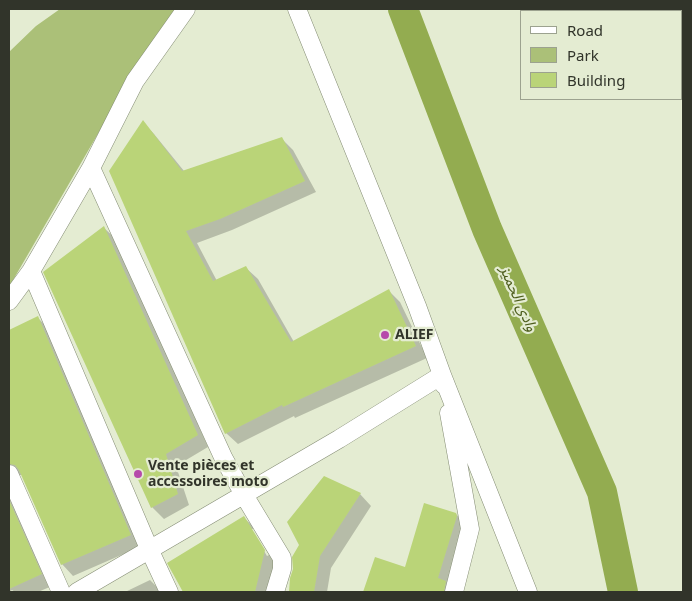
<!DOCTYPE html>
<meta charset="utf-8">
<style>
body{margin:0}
#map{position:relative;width:692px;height:601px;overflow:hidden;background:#e4ecd2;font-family:"Noto Sans",sans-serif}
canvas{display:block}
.frame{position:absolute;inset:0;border:10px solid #31342a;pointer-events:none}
.legend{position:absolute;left:520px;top:10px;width:162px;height:90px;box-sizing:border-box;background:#e4ecd2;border:1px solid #9ca28f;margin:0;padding:6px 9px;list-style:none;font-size:15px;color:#31342a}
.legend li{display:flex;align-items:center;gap:10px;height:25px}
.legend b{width:25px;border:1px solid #9ca28f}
</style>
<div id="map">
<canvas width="692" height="601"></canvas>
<div class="frame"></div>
<ul class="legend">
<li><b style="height:6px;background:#fff"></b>Road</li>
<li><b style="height:14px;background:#abc078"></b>Park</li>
<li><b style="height:14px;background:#bad478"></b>Building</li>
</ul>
</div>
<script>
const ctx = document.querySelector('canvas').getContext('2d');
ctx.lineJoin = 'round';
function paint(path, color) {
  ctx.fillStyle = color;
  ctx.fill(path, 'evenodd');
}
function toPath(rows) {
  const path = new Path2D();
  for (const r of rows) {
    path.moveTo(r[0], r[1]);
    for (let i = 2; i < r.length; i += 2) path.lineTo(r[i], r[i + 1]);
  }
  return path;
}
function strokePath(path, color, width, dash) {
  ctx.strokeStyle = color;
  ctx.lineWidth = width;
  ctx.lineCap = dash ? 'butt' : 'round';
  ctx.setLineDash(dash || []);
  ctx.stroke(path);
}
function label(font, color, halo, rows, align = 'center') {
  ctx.font = font + ' "Noto Sans","Noto Sans Arabic",sans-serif';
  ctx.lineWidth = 4.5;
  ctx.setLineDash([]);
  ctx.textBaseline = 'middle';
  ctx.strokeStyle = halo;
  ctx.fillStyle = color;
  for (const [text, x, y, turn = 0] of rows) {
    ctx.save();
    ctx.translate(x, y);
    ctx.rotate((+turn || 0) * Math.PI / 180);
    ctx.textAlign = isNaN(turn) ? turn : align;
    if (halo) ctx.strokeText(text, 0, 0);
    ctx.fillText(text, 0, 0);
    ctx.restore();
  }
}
paint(toPath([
 [60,9,177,9,128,82,9,287,9,52,36,26]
]), '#abc078');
paint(toPath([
 [143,122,154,134,184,171,281,138,293,150,316,192,232,230,197,243,217,281,246,268,258,279,294,342,389,291,400,302,427,358,295,418,294,416,238,444,226,433],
 [104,228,116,239,208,447,176,466,189,505,164,519,152,507,45,273],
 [38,318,49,329,142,546,73,576,62,564,22,475,17,475,52,586,38,592,15,592,12,590,9,592,9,332],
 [360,494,371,506,331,568,327,592,291,592,292,578],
 [456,514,466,525,456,592,365,592,405,569],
 [244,518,256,529,276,563,269,592,185,592,169,564],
 [251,529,254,529,269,555,267,556],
 [150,580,162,592,125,592]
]), '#0003');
strokePath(toPath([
 [403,9,487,229,602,492,623,592]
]), '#93ac50', 30);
paint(toPath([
 [143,120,182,171,282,137,305,181,220,219,186,231,213,281,246,266,291,342,389,289,416,346,283,407,282,405,225,434,109,171],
 [104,226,198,435,166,454,178,494,151,508,43,272],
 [38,316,131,535,61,565,19,470,15,465,9,464,9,330],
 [324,476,361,493,320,556,314,592,289,592,290,578,293,569,292,557,299,545,287,522],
 [9,500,42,574,9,589],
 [424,503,456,513,457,516,438,578,446,581,444,592,363,592,375,557,405,567],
 [244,516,265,550,255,592,183,592,167,563]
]), '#bad478');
const minor = toPath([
 [297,9,417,306,442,375,444,385],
 [669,9,671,11],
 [681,26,683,30],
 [91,168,223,457,244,495,282,558,282,569,275,592],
 [31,271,150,551,169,592],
 [9,301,31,271,91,168,135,81,186,9],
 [449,413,470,529,454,592],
 [9,474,61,592],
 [77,592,339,439,442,375,528,592]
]);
strokePath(minor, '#858d75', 19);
strokePath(minor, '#fff', 18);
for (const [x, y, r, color] of [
 [385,335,5,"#b64bab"],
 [138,474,5,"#b64bab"]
]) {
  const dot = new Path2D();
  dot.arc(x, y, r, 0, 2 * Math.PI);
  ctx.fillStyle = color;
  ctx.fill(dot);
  strokePath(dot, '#e4ecd2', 2);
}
label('bold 14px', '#31342a', '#e4ecd2', [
 ["ALIEF",395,335],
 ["Vente pièces et",148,466],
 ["accessoires moto",148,482]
], 'left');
label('italic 15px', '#4c5c1b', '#e4ecd2', [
 ["وادي الحميز",518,299,66]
]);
</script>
